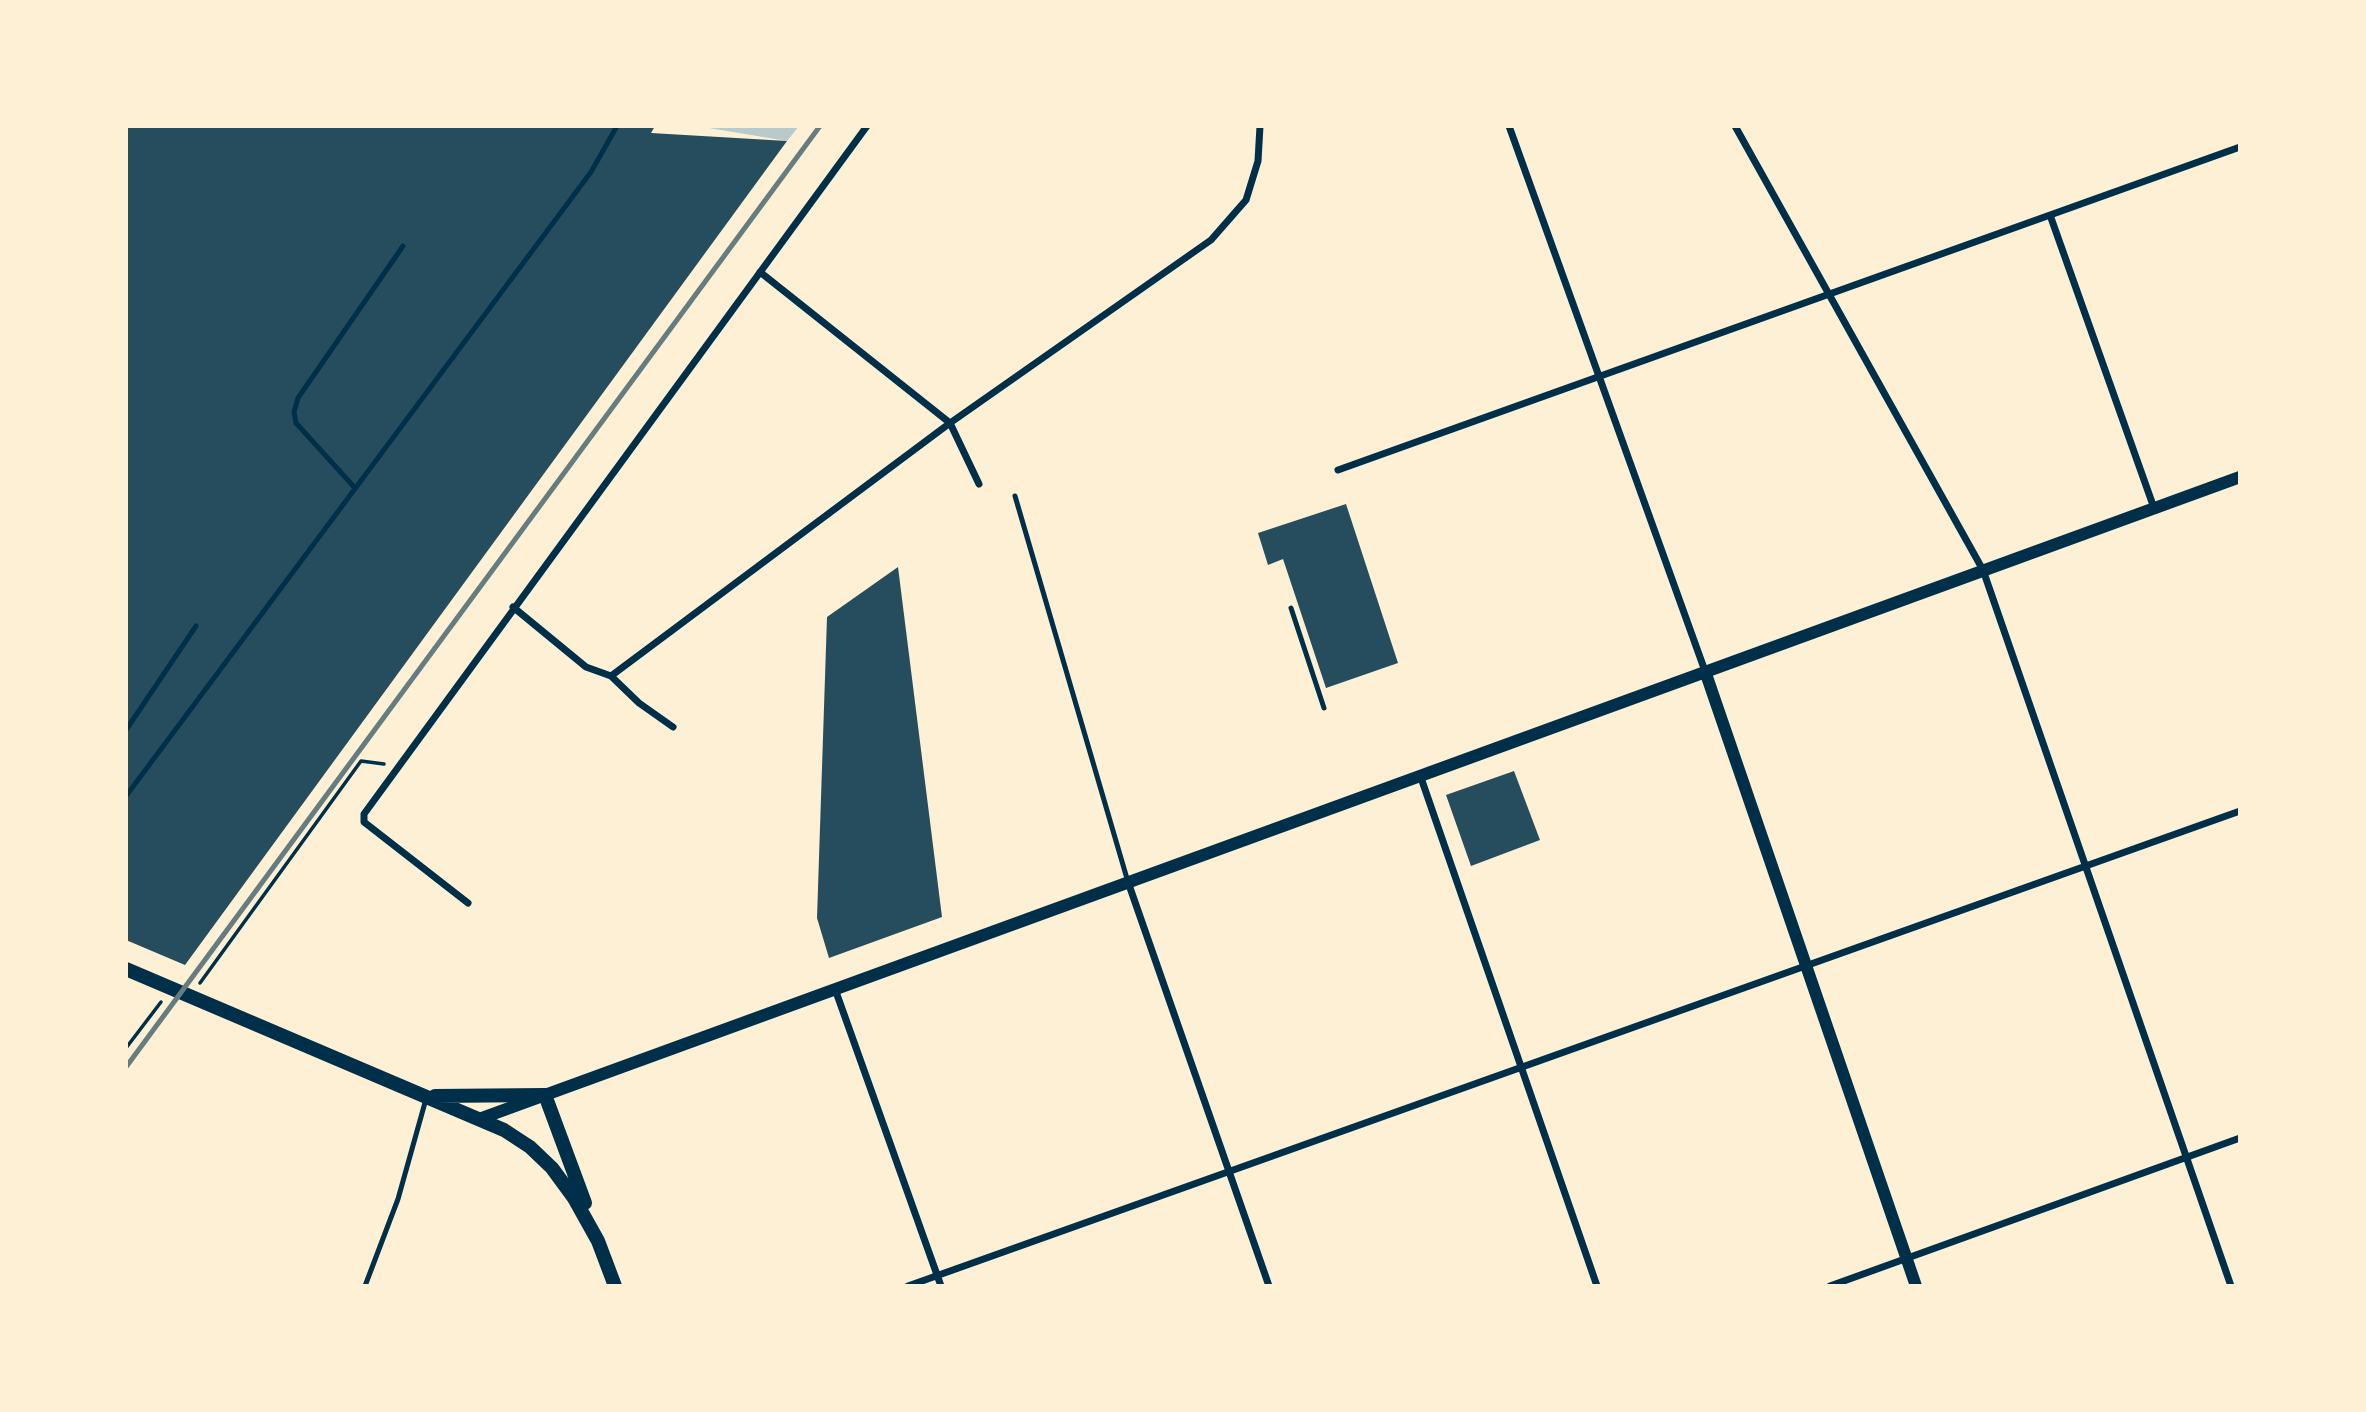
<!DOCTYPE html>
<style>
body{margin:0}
#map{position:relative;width:2366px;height:1412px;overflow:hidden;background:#fdf0d5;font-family:Cabin,sans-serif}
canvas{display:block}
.frame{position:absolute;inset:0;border:128px solid #fdf0d5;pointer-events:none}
</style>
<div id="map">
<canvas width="2366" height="1412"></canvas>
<div class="frame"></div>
</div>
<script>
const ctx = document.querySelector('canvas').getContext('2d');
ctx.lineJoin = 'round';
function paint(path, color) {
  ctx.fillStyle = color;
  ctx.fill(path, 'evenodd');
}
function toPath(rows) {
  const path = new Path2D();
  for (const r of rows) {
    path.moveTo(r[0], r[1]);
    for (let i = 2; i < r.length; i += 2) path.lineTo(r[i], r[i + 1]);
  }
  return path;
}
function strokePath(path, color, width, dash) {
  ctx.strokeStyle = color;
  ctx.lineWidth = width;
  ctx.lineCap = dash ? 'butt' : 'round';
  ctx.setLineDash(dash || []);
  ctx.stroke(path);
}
paint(toPath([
 [697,126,799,126,787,141]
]), '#b9caca');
paint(toPath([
 [126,126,655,126,651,133,787,141,185,965,126,940],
 [1346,504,1398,663,1326,688,1283,559,1268,565,1258,533],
 [898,567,942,917,829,958,817,918,827,617],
 [1514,771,1540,840,1471,866,1446,795]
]), '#264d5e');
strokePath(toPath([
 [200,983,361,761,384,764],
 [126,1048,161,1002]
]), '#003049', 3.5);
strokePath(toPath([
 [355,488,296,423,294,412,298,398,403,246],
 [1015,496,1128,882],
 [1291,608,1324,708],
 [126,730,196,626],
 [126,796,591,172,617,126],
 [365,1286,398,1199,426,1099]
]), '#003049', 5);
strokePath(toPath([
 [1509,126,1705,671],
 [1735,126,1983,570,2231,1286],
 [2050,215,2154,508],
 [760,272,950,423,979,484],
 [1338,470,2240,147],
 [513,607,586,667,611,676,639,703,673,727],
 [611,676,950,423,1211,240,1246,200,1258,161,1260,126],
 [1420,775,1597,1286],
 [1128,882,1269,1286],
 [468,903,364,822,364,814,867,126],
 [835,989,941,1286],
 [908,1286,2240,811],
 [1830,1286,2240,1138]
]), '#003049', 7);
strokePath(toPath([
 [1705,671,1916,1286],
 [482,1118,2240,477]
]), '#003049', 12);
strokePath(toPath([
 [126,969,504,1130,530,1147,552,1168,574,1198,598,1241,615,1286],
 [435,1096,545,1095,585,1203]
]), '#003049', 14);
strokePath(toPath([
 [126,1067,820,126]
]), '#657d81', 5);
</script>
